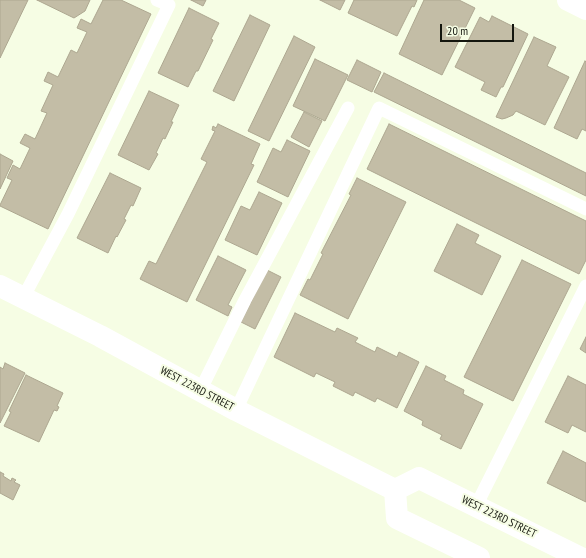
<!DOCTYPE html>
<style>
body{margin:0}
#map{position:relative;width:586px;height:558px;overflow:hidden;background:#f6fde4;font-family:"PT Sans Narrow",sans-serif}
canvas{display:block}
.scale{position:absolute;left:440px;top:24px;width:74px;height:18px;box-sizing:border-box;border:2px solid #14160e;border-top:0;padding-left:5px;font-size:12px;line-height:14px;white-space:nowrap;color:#14160e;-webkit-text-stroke:3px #f6fde4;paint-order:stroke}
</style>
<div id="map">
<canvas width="586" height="558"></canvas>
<div class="scale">20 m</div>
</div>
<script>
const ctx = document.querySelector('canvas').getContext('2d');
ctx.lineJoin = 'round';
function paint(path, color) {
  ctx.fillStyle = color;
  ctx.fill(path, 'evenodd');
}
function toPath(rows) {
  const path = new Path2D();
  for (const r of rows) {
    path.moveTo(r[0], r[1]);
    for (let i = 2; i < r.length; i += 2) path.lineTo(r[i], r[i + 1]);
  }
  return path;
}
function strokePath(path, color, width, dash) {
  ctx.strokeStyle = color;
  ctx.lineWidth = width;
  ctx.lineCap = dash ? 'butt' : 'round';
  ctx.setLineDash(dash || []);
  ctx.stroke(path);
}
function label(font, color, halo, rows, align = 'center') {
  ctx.font = font + ' "PT Sans Narrow",sans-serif';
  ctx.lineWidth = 4;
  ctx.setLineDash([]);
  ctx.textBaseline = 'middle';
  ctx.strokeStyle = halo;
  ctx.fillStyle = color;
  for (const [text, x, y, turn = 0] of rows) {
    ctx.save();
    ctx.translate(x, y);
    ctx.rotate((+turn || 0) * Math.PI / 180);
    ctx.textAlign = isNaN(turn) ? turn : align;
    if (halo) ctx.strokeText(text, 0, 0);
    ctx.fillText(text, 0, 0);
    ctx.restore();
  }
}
const building = toPath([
 [0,0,28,0,0,58,0,0],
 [37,0,90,0,85,11,74,18,37,0],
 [103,0,121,0,151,14,48,229,0,206,0,205,12,180,7,178,13,165,20,169,30,148,20,143,25,134,35,139,47,113,41,111,53,85,44,81,48,72,58,77,71,50,77,53,87,32,77,28,81,19,91,24,103,0],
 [191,0,206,0,203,6,191,0],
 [320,0,345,0,340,10,320,0],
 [354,0,417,0,414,7,412,6,397,36,348,13,354,0],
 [424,0,459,0,475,8,442,75,399,54,424,0],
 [189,8,219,23,211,39,213,40,198,71,196,71,188,87,158,73,189,8],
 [250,15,270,25,234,101,213,91,250,15],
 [492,16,528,34,503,87,501,87,496,97,481,90,485,82,455,67,480,17,489,22,492,16],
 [294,36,315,47,269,141,248,131,294,36],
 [534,37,556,47,547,66,569,77,545,125,516,111,513,115,506,118,502,119,496,117,534,37],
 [315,59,348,75,325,121,293,106,315,59],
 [357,60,381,72,372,92,347,80,357,60],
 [585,61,586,62,586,131,582,129,577,139,554,128,585,61],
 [384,73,586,173,586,196,374,92,384,73],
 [149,91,179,105,171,122,173,122,165,139,163,138,156,153,158,154,149,170,118,155,149,91],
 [304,112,322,121,309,147,291,137,304,112],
 [218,124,260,144,251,164,254,165,187,302,140,279,149,261,156,264,207,162,201,159,215,131,212,130,213,126,216,128,218,124],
 [389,124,586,221,586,260,579,274,367,169,389,124],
 [287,140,310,151,288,197,257,182,273,148,281,152,287,140],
 [0,154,13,161,0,189,0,154],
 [110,173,141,188,133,206,131,205,124,219,126,220,117,237,116,236,108,253,77,238,110,173],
 [357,178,406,202,348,319,300,295,308,279,310,280,323,254,321,253,351,195,349,194,357,178],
 [259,192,282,203,257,255,225,240,241,206,250,210,259,192],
 [457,224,479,235,475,243,501,256,482,295,434,271,457,224],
 [218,256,246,270,228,305,232,307,228,316,196,300,218,256],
 [522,260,571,284,513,401,464,377,522,260],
 [267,270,281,277,255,329,241,322,267,270],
 [295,313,335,332,337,328,358,338,355,342,375,352,377,347,397,357,399,352,419,362,397,408,377,398,375,402,355,392,353,396,333,386,335,382,316,373,314,377,274,357,295,313],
 [586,337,586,353,580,349,586,337],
 [5,363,25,373,0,423,0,367,3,369,5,363],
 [426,366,446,376,444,380,464,390,463,394,483,404,461,449,440,439,442,435,422,425,423,421,404,411,426,366],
 [26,375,63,393,57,406,59,407,57,411,54,410,39,442,4,426,11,412,9,411,26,375],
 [568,376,586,385,586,432,572,425,568,433,545,422,568,376],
 [563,451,586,463,586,502,547,483,563,451],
 [0,472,4,474,3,476,11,481,12,478,16,480,14,482,20,485,13,500,0,493,0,472]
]);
paint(building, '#c3bda6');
strokePath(building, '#ada790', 1);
strokePath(toPath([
 [23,298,68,214,169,5,157,0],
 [200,391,245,300,348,108],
 [236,410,379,108,586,209],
 [476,506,586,286]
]), '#fff', 13);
strokePath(toPath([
 [568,0,586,9]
]), '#fff', 22);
strokePath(toPath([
 [0,286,100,336,236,410,395,490],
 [395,490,419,478,581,558],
 [395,490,397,518,479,558]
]), '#fff', 22);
label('11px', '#14160e', '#f6fde4', [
 ["WEST 223RD STREET",197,389,28],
 ["WEST 223RD STREET",499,517,26]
]);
</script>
